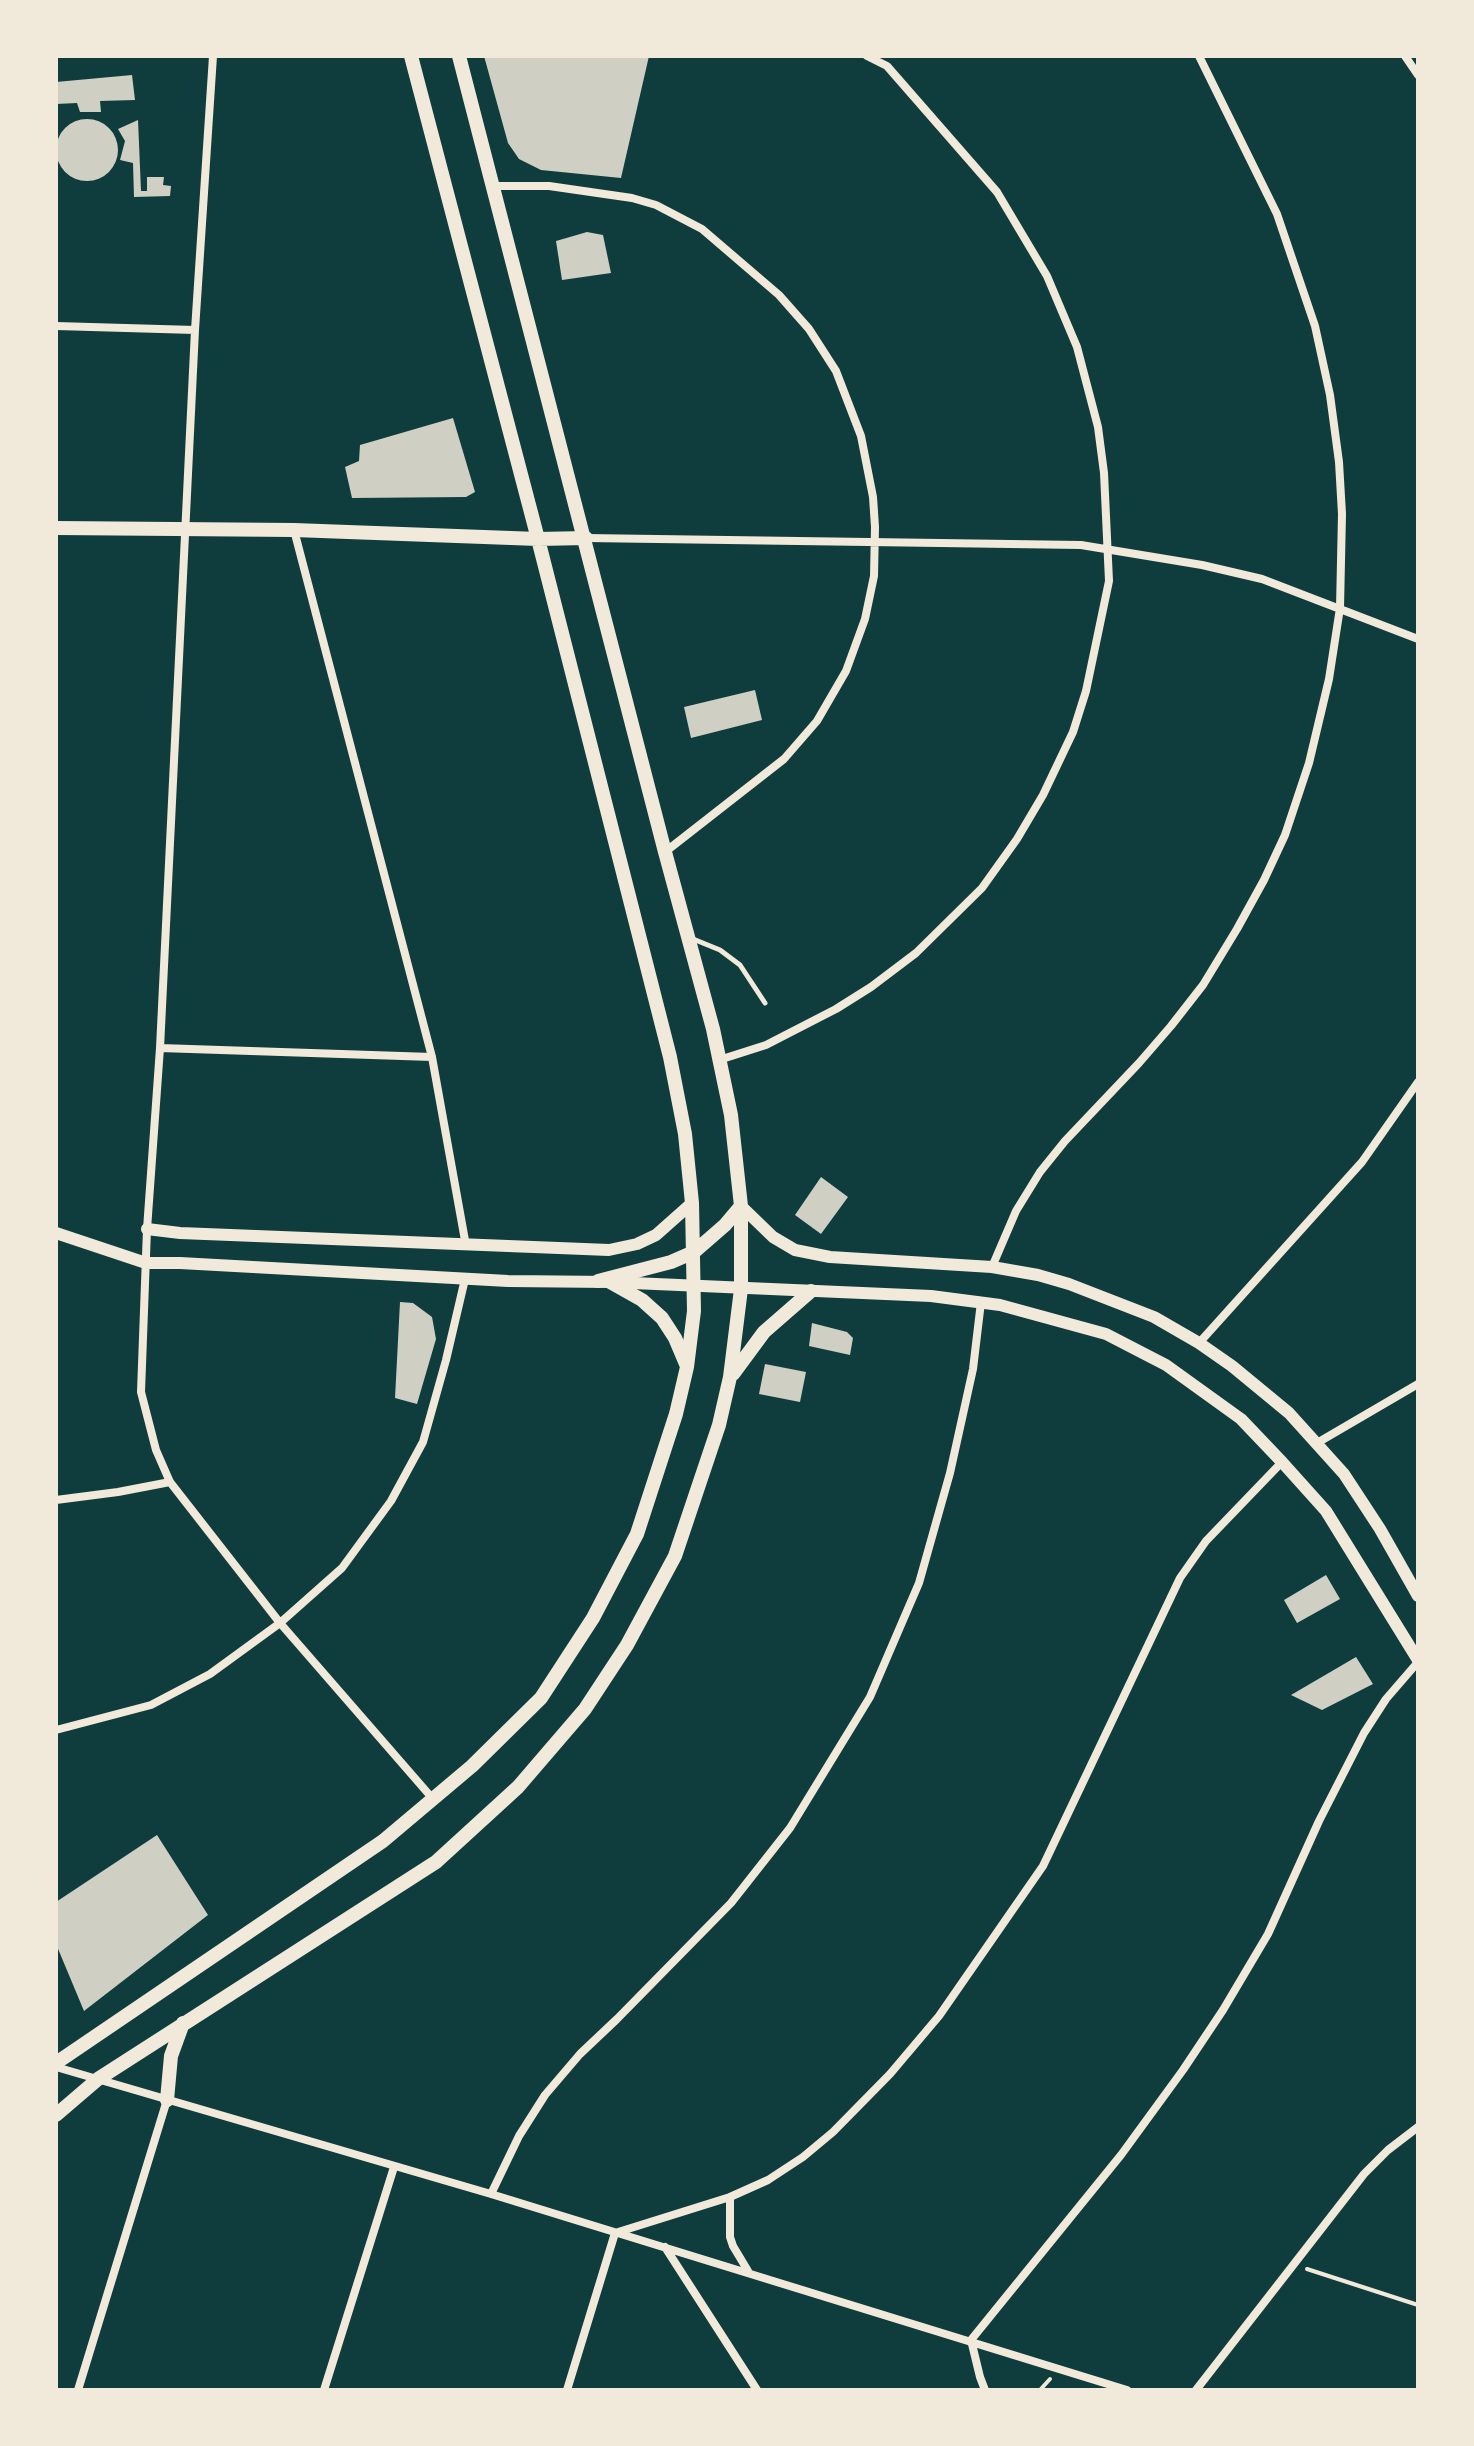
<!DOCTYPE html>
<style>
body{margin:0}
#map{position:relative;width:1474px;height:2446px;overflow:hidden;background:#0f3d3e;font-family:"PT Sans",sans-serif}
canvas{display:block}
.frame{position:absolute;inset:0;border:58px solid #f1e9da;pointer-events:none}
</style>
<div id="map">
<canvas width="1474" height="2446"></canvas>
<div class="frame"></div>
</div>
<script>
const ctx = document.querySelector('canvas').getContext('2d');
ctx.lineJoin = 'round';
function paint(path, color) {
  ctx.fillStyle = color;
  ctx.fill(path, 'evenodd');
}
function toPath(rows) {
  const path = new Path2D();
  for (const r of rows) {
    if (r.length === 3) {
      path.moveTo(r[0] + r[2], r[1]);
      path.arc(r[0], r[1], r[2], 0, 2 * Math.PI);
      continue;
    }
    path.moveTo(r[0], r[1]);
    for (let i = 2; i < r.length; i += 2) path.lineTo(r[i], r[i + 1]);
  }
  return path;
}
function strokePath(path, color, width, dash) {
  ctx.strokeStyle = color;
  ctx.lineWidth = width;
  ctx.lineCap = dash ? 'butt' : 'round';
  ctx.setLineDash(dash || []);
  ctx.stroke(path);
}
paint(toPath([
 [484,56,649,56,621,178,541,170,519,159,508,143],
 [132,75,135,100,100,101,101,112,80,112,77,103,56,104,56,82],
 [87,150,31],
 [138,120,141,191,147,191,147,177,164,177,163,185,171,186,170,196,134,197,133,163,120,160,125,141,118,129],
 [587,232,603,235,611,273,562,280,556,241],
 [453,418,475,492,466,497,352,498,345,467,359,461,360,445],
 [755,690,762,720,691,738,684,707],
 [821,1177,848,1197,821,1234,795,1215],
 [400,1302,413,1303,432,1317,436,1339,417,1404,395,1398],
 [812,1323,847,1332,853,1338,850,1355,809,1346],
 [765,1364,806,1372,800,1402,759,1394],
 [1326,1575,1340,1599,1297,1623,1284,1600],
 [1356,1657,1373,1684,1322,1710,1291,1695],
 [157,1835,208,1915,84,2011,56,1944,56,1902]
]), '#cfcfc3');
strokePath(toPath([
 [1307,2269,1418,2305],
 [1040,2390,1050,2379]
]), '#f1e9da', 4);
strokePath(toPath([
 [693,939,720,950,740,965,765,1003]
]), '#f1e9da', 5);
strokePath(toPath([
 [213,56,195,330,160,1048,147,1229,141,1392,156,1450,170,1482,280,1623,433,1799],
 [1405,56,1418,75],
 [495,186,549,186,632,198,656,205,702,229,779,295,809,329,836,371,861,436,873,497,875,527,874,576,865,619,846,671,817,721,784,759,665,852],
 [56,326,195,330],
 [294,530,432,1057,466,1246],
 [586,538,1081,545,1202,565,1262,579,1418,639],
 [160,1048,432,1057],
 [719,1060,766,1045,836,1009,871,987,916,953,982,888,1017,839,1043,795,1073,732,1086,691,1109,581,1104,473,1098,427,1077,347,1047,276,997,192,887,66,867,56],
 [992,1267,1016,1211,1040,1172,1065,1141,1139,1063,1171,1026,1203,985,1237,929,1264,880,1285,835,1309,763,1329,679,1340,608,1342,514,1339,462,1330,395,1315,326,1277,214,1199,56],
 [1199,1343,1362,1162,1418,1082],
 [1317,1443,1418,1384],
 [56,1500,118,1492,170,1482],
 [56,1730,151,1705,210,1674,280,1623,342,1568,391,1501,423,1442,446,1360,465,1279],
 [56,2067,491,2194,1127,2390],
 [491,2194,519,2136,545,2095,580,2054,617,2019,731,1903,790,1828,870,1697,919,1583,950,1473,973,1369,981,1302],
 [730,2197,730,2237,733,2246,748,2271],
 [665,2247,757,2390],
 [78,2390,167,2100],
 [324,2390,394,2167],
 [567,2390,615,2233,730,2197,768,2180,803,2157,833,2132,890,2074,939,2016,1043,1866,1180,1578,1206,1541,1282,1462],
 [985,2390,980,2377,971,2340,1121,2155,1183,2070,1223,2010,1268,1934,1319,1821,1364,1733,1386,1699,1418,1662],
 [1196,2390,1364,2174,1388,2150,1418,2127]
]), '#f1e9da', 8);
strokePath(toPath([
 [741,1206,773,1237,795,1250,830,1257,992,1267,1038,1275,1069,1284,1154,1317,1199,1343,1232,1366,1289,1413,1344,1474,1380,1529,1418,1596],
 [147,1229,180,1233,609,1250,637,1244,656,1235,692,1203],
 [56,1233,146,1263,180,1263,508,1281,610,1282,931,1296,1000,1305,1106,1334,1166,1365,1241,1419,1282,1462,1326,1511,1418,1660]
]), '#f1e9da', 12);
strokePath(toPath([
 [56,528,294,530,538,539,586,538],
 [598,1281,671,1262,694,1252,725,1225,741,1206],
 [610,1282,642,1300,662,1318,675,1338,686,1364],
 [733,1374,764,1332,811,1291],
 [56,2063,383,1841,472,1766,541,1698,593,1618,637,1534,676,1414,687,1367,694,1311,692,1203,685,1134,670,1057,538,539,411,56],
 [167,2100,171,2056,183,2023],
 [56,2115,98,2079,436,1862,518,1787,585,1709,627,1645,675,1556,719,1425,730,1377,741,1289,741,1206,731,1115,713,1029,665,852,459,56]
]), '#f1e9da', 14);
</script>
